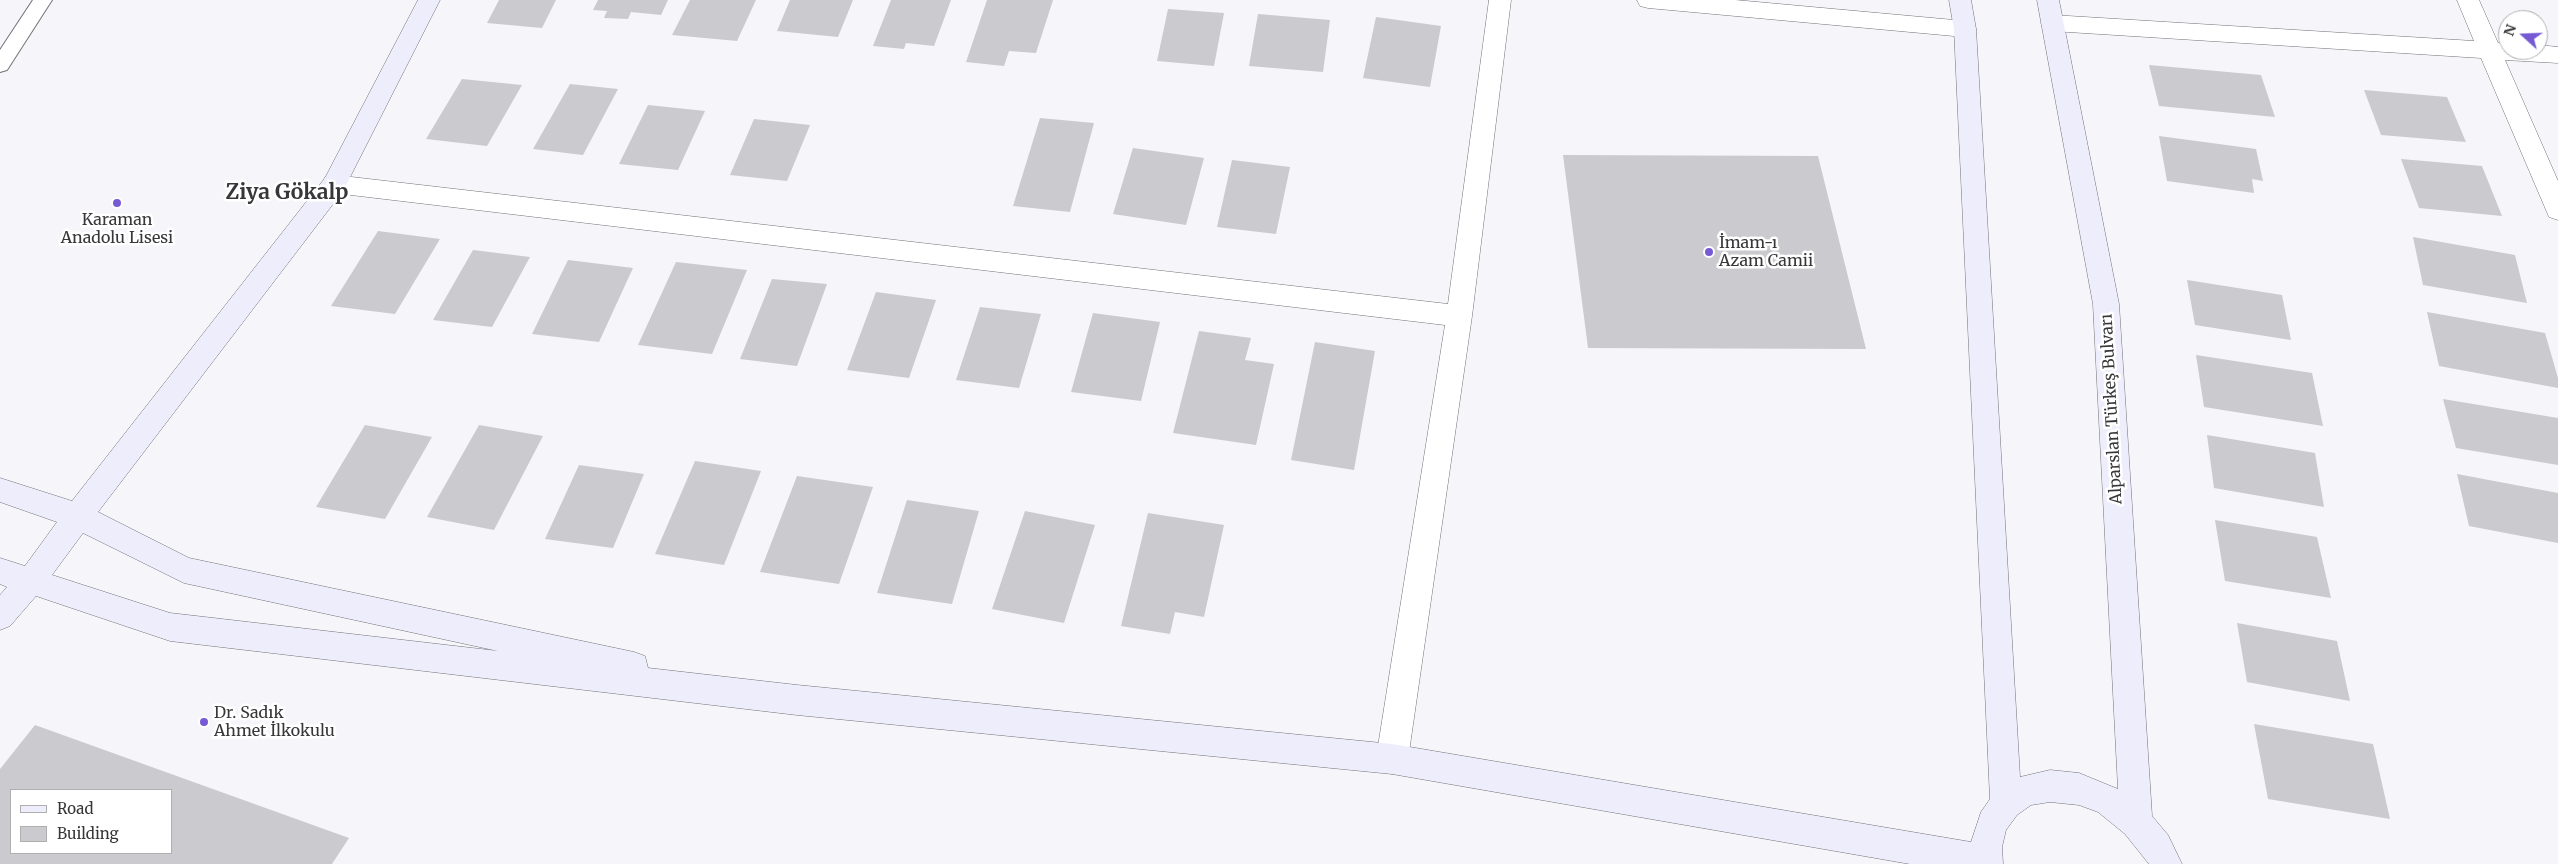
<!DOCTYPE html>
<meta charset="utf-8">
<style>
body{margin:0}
#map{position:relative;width:2558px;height:864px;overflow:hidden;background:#f5f5fa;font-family:Merriweather,serif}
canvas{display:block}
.legend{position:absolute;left:10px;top:789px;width:162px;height:65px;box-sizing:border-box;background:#fff;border:1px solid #afafb0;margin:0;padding:6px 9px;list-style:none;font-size:15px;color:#373739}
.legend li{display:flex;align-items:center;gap:10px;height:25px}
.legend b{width:25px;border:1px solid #afafb0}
.north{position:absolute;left:2498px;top:10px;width:50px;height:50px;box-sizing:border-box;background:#fff;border:1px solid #afafb0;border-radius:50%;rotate:290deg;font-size:14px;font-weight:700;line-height:20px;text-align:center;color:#373739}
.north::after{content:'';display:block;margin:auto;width:18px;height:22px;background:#755ad4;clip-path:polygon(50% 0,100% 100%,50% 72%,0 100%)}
</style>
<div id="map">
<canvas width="2558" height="864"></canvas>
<ul class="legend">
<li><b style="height:6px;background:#eeedfc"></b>Road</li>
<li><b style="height:14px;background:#cbcacf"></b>Building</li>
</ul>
<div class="north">N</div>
</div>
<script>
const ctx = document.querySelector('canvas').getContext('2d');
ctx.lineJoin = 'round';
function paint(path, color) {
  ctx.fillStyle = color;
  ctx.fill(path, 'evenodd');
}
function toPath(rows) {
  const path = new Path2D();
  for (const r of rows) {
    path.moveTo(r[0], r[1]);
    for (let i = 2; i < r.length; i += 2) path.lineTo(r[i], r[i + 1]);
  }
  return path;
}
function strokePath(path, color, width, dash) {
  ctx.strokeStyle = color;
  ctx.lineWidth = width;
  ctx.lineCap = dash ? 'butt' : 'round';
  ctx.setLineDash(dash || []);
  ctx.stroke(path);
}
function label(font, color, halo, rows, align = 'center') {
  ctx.font = font + ' Merriweather,serif';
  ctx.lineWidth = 5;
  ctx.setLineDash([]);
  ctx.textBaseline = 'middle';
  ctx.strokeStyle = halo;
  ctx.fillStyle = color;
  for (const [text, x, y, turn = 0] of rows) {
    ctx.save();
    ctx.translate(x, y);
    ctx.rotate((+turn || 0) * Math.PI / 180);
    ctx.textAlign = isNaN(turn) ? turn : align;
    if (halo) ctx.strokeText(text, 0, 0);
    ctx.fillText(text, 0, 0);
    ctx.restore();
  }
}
paint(toPath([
 [499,0,556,0,542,28,487,23],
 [598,0,668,0,661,15,631,12,628,19,604,18,607,11,593,10],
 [690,0,756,0,737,41,672,35],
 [790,0,853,0,838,37,777,31],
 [891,0,951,0,934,46,906,43,904,49,873,46],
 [987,0,1053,0,1036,53,1009,51,1004,66,966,62],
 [1168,9,1224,13,1214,66,1157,61],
 [1258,14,1330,20,1323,72,1249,66],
 [1376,17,1441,26,1430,87,1363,78],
 [2149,65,2261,75,2275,117,2159,106],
 [462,79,522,85,487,146,426,139],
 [570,84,618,89,583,155,533,149],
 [2364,90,2447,97,2466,142,2381,135],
 [648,105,705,111,678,170,619,164],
 [1040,118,1094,123,1070,212,1013,206],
 [754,119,810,125,787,181,730,175],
 [2159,136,2256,149,2263,181,2252,179,2254,193,2167,181],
 [1133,148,1204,158,1186,225,1113,214],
 [1563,155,1818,156,1866,349,1588,348],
 [2401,159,2482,166,2502,216,2419,208],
 [1232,160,1290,167,1276,234,1217,227],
 [378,231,440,239,395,314,331,306],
 [2413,237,2515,255,2527,303,2423,285],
 [473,250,530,257,492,327,433,320],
 [568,260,633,268,599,342,532,334],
 [676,262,747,270,712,354,638,345],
 [772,279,827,284,797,366,740,359],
 [2187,280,2282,295,2291,340,2195,325],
 [876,292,936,300,909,378,847,370],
 [980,307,1041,314,1019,388,956,380],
 [2427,312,2545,333,2558,378,2558,388,2439,366],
 [1093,313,1160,322,1141,401,1071,392],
 [1199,331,1251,338,1245,360,1274,364,1256,445,1173,433],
 [1315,342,1375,351,1354,470,1291,460],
 [2196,355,2312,373,2323,426,2204,407],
 [2443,399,2558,418,2558,465,2456,448],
 [365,425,432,437,385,519,316,507],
 [479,425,543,436,494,530,427,517],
 [2207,435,2315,453,2324,507,2214,488],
 [695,461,761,471,724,565,655,554],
 [579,465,644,474,613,548,545,539],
 [2457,474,2558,493,2558,543,2469,526],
 [797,476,873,487,839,584,760,572],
 [907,500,979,511,952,604,877,593],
 [1025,511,1095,525,1064,623,992,609],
 [1148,513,1224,525,1204,617,1175,612,1170,634,1121,626],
 [2215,520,2317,537,2331,598,2225,581],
 [2237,623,2337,641,2350,701,2247,682],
 [2254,724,2373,744,2390,819,2268,799],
 [35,725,349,838,332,864,0,864,0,769],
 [11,790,171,790,171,853,11,853]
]), '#cbcacf');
const lane = toPath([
 [33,0,52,0,7,70,0,72,0,50,33,0]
]);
const street = toPath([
 [1489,0,1511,0,1472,316,1408,759,1403,770,1392,774,1381,770,1376,759,1445,325,334,193,325,191,322,184,325,177,334,175,1448,304,1489,0],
 [1637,0,1735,0,1965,21,1973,23,1976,29,1973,35,1965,37,1648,8,1640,6,1637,0],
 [2457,0,2479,0,2498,43,2508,44,2508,50,2538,50,2538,45,2558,47,2558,63,2505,60,2558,181,2558,220,2549,217,2546,210,2481,58,2052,31,2044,29,2041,23,2044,17,2052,15,2474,41,2457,0]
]);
const secondary = toPath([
 [418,0,440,0,343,191,98,512,189,558,634,652,645,656,648,668,797,685,1392,744,1971,842,1981,812,1990,799,1954,29,1949,0,1971,0,1976,29,2020,777,2050,770,2079,773,2118,789,2093,304,2037,0,2059,0,2119,304,2152,816,2168,835,2182,864,2149,864,2125,834,2098,812,2079,805,2050,802,2031,805,2017,815,2006,830,2002,847,2003,864,1910,864,1392,774,797,715,170,641,36,596,10,626,0,630,0,595,7,587,0,584,0,558,25,566,57,522,0,502,0,478,72,501,325,178,418,0],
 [83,533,184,583,498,651,170,613,52,575,83,533]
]);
strokePath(lane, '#727176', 2);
strokePath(street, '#727176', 1);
strokePath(secondary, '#727176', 1);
paint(lane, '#fff');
paint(street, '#fff');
paint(secondary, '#eeedfc');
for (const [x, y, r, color] of [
 [117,203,5,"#755ad4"],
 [1709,252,5,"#755ad4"],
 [204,722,5,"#755ad4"]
]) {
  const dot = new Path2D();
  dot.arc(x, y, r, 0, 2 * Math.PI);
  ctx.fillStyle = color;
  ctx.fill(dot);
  strokePath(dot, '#fff', 2);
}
label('16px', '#373739', '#fff', [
 ["Karaman",117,220,"center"],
 ["Anadolu Lisesi",117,238,"center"],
 ["İmam-ı",1719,243],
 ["Azam Camii",1719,261],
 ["Dr. Sadık",214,713],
 ["Ahmet İlkokulu",214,731]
], 'left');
label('16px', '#373739', '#fff', [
 ["Alparslan Türkeş Bulvarı",2112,409,-93]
]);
label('bold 21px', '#373739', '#fff', [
 ["Ziya Gökalp",287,193]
]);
</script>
